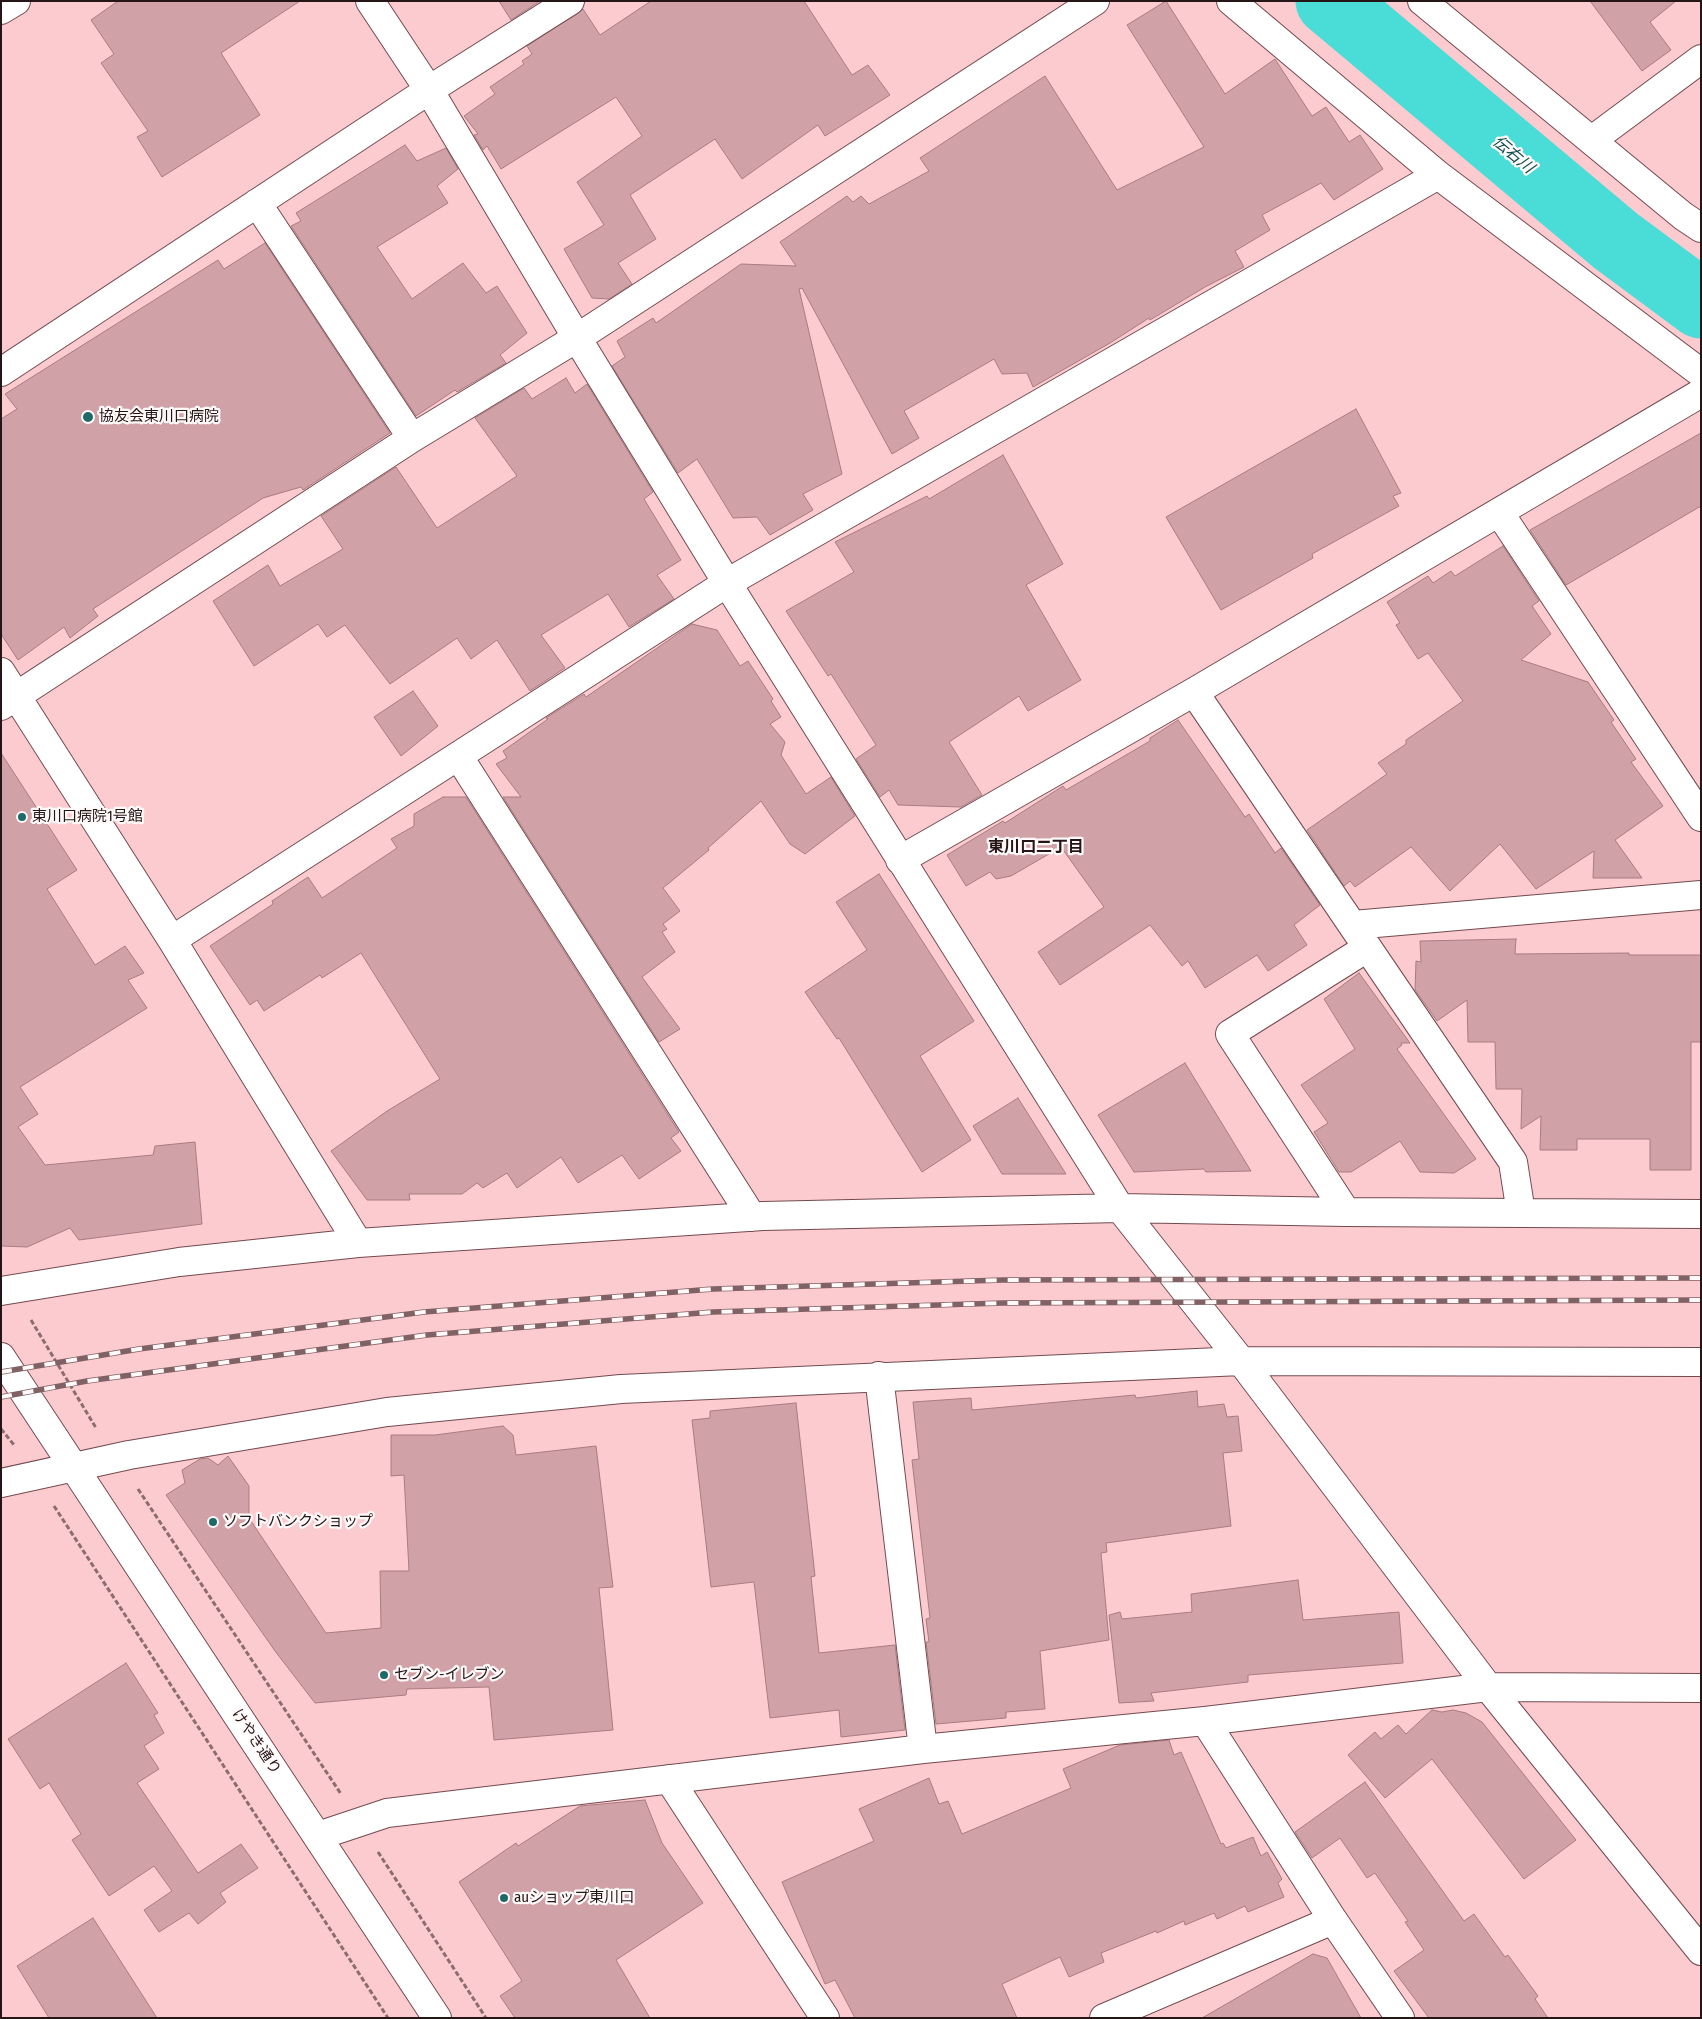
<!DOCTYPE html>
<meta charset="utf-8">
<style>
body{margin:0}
#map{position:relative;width:1702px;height:2019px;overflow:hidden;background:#fccbd0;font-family:"Fira Sans Condensed",sans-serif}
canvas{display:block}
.frame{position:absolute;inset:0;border:2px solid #251517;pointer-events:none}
</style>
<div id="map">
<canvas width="1702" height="2019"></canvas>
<div class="frame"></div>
</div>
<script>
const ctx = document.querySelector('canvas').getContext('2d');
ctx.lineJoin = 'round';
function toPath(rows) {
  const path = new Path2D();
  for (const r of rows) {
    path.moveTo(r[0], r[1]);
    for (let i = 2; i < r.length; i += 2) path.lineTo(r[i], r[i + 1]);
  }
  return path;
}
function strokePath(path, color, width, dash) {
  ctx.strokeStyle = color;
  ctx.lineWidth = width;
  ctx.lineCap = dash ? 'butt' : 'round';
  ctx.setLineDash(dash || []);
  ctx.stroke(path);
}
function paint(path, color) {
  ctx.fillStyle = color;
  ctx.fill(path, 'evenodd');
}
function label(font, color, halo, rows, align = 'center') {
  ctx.font = font + ' "Fira Sans Condensed","Noto Sans JP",sans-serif';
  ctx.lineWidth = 4.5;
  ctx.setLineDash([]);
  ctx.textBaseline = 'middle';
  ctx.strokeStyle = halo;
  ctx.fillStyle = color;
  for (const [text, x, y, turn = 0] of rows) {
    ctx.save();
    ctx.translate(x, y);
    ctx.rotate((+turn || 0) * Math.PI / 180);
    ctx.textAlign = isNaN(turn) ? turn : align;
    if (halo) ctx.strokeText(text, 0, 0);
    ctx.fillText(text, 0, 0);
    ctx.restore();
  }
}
strokePath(toPath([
 [1330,1,1616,241,1701,304]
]), '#4adcd7', 69);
const building = toPath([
 [118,1,300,1,221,53,260,115,162,177,137,137,148,131,101,63,114,54,91,20,118,1],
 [499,1,540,1,511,20,499,1],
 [651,1,804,1,852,75,868,65,890,95,825,136,818,125,742,179,715,139,630,195,656,239,618,263,632,284,609,299,592,298,564,249,604,225,577,182,642,136,616,97,501,169,487,146,483,150,474,135,478,134,464,116,495,94,490,87,524,64,522,61,532,54,527,46,583,9,600,35,651,1],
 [1166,1,1225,94,1275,59,1312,116,1326,107,1349,142,1360,135,1383,169,1334,200,1321,183,1262,215,1270,230,1235,251,1244,267,1205,287,1150,320,1149,318,1110,343,1033,387,1027,373,1002,374,994,359,904,411,919,438,892,454,802,288,799,289,842,474,803,494,813,510,770,535,757,517,733,518,697,459,678,473,612,366,625,357,617,341,653,318,656,323,741,264,796,266,780,242,847,196,853,202,861,196,869,204,929,171,920,158,1045,76,1117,190,1204,147,1127,25,1166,1],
 [1590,1,1676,1,1650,22,1671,50,1642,71,1590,1],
 [405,145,417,161,446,148,458,169,437,186,448,203,377,247,412,299,463,263,486,293,497,286,527,333,500,355,506,363,457,392,455,390,416,416,291,226,301,221,296,213,405,145],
 [265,243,390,433,303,490,301,487,263,498,93,609,98,616,70,638,64,627,18,660,1,634,1,419,17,409,5,394,218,260,224,269,265,243],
 [566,378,575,393,587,384,653,492,644,499,681,560,657,575,674,599,629,627,608,594,541,635,565,668,530,691,497,640,471,659,457,638,390,684,345,625,327,637,318,624,254,666,213,601,268,565,280,586,343,549,321,516,396,467,437,528,517,476,475,418,524,388,532,399,566,378],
 [1356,409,1401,493,1393,496,1399,506,1312,554,1313,558,1221,610,1166,517,1356,409],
 [1701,433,1701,506,1566,585,1530,530,1701,433],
 [1003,455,1063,564,1026,585,1081,680,1028,711,1019,696,949,742,982,795,961,807,898,805,889,790,880,797,856,759,876,745,831,674,828,676,786,611,854,572,835,542,927,496,929,499,1003,455],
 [1503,546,1539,601,1532,606,1551,634,1521,660,1588,682,1614,720,1611,722,1636,759,1631,762,1663,806,1615,840,1642,878,1593,878,1594,851,1536,889,1500,844,1450,891,1411,847,1355,887,1350,881,1344,886,1307,830,1387,774,1378,763,1406,744,1406,740,1463,701,1428,653,1418,659,1396,625,1400,623,1387,602,1428,576,1433,583,1451,571,1455,576,1503,546],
 [692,624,717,630,740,666,748,661,773,699,771,701,781,717,770,724,785,742,781,755,806,794,831,777,855,816,805,854,790,844,761,801,708,848,709,850,663,888,680,911,663,924,667,929,662,932,675,952,642,977,680,1029,659,1042,503,797,521,797,496,764,507,758,503,751,548,719,546,718,584,694,586,697,692,624],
 [413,691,438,726,401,756,374,717,413,691],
 [1178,720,1245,817,1249,814,1275,853,1281,848,1320,905,1294,925,1307,945,1268,971,1257,955,1205,988,1188,961,1182,966,1150,925,1060,985,1038,952,1104,907,1061,847,1011,876,996,879,990,872,966,886,947,855,1003,821,1005,823,1063,786,1066,790,1150,741,1150,738,1178,720],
 [1,753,77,870,47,889,95,965,125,946,144,973,128,980,147,1008,20,1087,38,1114,18,1127,45,1165,153,1155,155,1146,195,1142,202,1224,79,1240,70,1228,27,1247,1,1246,1,753],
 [443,797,466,797,679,1132,671,1138,681,1151,639,1179,622,1155,578,1183,561,1157,517,1188,507,1173,483,1188,477,1183,462,1194,409,1194,410,1200,367,1200,331,1151,387,1111,440,1079,361,953,322,978,320,975,264,1011,257,1000,250,1005,210,946,273,904,272,901,308,877,322,898,397,848,391,839,414,826,414,814,443,797],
 [879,874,974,1021,920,1056,971,1140,922,1172,839,1038,837,1039,805,992,867,950,836,902,879,874],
 [1516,939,1515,954,1629,953,1629,955,1701,955,1701,1042,1691,1042,1691,1170,1650,1170,1650,1139,1577,1139,1577,1150,1540,1150,1541,1116,1521,1129,1522,1089,1496,1089,1495,1042,1468,1042,1467,1000,1437,1021,1415,990,1416,961,1421,962,1420,941,1516,939],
 [1359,973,1410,1043,1401,1043,1402,1045,1397,1049,1476,1159,1454,1173,1420,1172,1400,1141,1351,1172,1339,1172,1314,1132,1328,1123,1301,1085,1355,1049,1324,999,1359,973],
 [1185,1063,1251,1171,1206,1172,1204,1169,1134,1172,1098,1115,1185,1063],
 [1018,1098,1066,1174,1002,1174,973,1126,1018,1098],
 [1197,1391,1198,1407,1224,1404,1227,1417,1238,1416,1242,1451,1223,1453,1231,1526,1106,1543,1107,1552,1101,1553,1109,1640,1040,1651,1045,1709,1006,1712,1006,1718,936,1724,926,1642,929,1642,926,1619,930,1618,912,1460,919,1459,913,1402,971,1398,972,1410,1135,1395,1136,1398,1197,1391],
 [796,1403,815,1576,811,1577,819,1653,895,1645,905,1730,841,1737,839,1710,770,1718,754,1582,711,1587,692,1420,710,1418,710,1411,796,1403],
 [503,1426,513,1435,516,1455,596,1446,613,1587,599,1588,613,1730,494,1740,489,1687,407,1689,406,1695,315,1703,275,1651,166,1495,185,1483,182,1470,200,1459,208,1458,218,1465,228,1456,249,1486,249,1518,326,1633,381,1628,380,1571,409,1571,404,1475,391,1476,391,1435,435,1435,503,1426],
 [1298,1580,1303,1620,1399,1612,1403,1663,1248,1675,1248,1682,1151,1693,1154,1701,1119,1703,1109,1615,1120,1612,1122,1619,1192,1612,1191,1594,1298,1580],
 [126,1663,158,1713,154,1715,164,1733,144,1746,159,1769,137,1783,198,1873,241,1844,258,1868,220,1893,226,1902,198,1924,189,1913,159,1932,144,1910,172,1891,154,1866,109,1896,72,1840,81,1834,49,1783,40,1789,8,1739,126,1663],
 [1432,1710,1442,1712,1453,1710,1466,1713,1482,1722,1576,1840,1524,1879,1432,1759,1385,1798,1348,1755,1375,1732,1381,1739,1398,1725,1406,1734,1432,1710],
 [1169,1740,1174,1755,1181,1752,1221,1844,1223,1843,1226,1848,1253,1837,1261,1856,1267,1852,1282,1879,1278,1883,1284,1897,1248,1912,1245,1906,1217,1919,1214,1913,1185,1925,1184,1921,1157,1933,1156,1931,1101,1953,1104,1962,1069,1977,1060,1957,1002,1984,1017,2018,855,2018,835,1980,825,1984,782,1882,874,1841,859,1809,929,1778,939,1804,948,1801,962,1834,1071,1788,1063,1769,1120,1745,1169,1740],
 [1365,1782,1464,1921,1474,1914,1505,1957,1508,1955,1538,1996,1535,1999,1548,2018,1429,2018,1394,1971,1424,1950,1405,1922,1408,1921,1375,1873,1367,1878,1340,1838,1312,1858,1295,1832,1365,1782],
 [645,1800,662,1843,703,1903,616,1960,650,2018,515,2018,500,1996,522,1981,459,1882,516,1843,518,1846,580,1806,645,1800],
 [93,1918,157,2018,49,2018,17,1966,93,1918],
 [1313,1954,1327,1958,1361,2018,1202,2018,1313,1954]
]);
paint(building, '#d0a1a6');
strokePath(building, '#a97c81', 1);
const minor = toPath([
 [370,1,429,90,577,338,727,583,1120,1208,1241,1361,1488,1687,1701,1951],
 [1231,1,1438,175,1701,373],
 [1422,1,1683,216,1701,228],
 [1,10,16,1],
 [1592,140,1701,59],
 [257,203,412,438],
 [1,372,429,90,570,1],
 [1499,512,1701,817],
 [1,672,172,940,358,1243],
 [1194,692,1513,1162,1521,1213],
 [1,706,412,438,577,338,1095,1],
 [459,757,752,1217],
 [900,860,1194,692,1701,393],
 [1353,925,1701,895],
 [172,940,727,583,1438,175],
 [1346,1212,1230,1034,1367,948],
 [1,1291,179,1262,358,1243,763,1216,1120,1208,1346,1212,1701,1214],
 [1,1357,437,2018],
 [879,1376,923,1749],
 [1,1483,129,1455,387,1412,621,1389,1241,1361,1701,1362],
 [1205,1721,1333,1920,1400,2018],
 [669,1779,825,2018],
 [318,1836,387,1813,923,1749,1205,1721,1488,1687,1701,1688],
 [1104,2018,1333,1920]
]);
strokePath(minor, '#734a4f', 30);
strokePath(toPath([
 [31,1320,96,1428],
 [1,1429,15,1446],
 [138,1489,341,1794],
 [54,1506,388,2018],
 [378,1852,486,2018]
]), '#8b6c6f', 3, [5, 2.5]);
strokePath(minor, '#fff', 28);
const rail = toPath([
 [1,1372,139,1349,424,1312,713,1289,1003,1280,1701,1278],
 [1,1397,87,1381,427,1335,713,1312,1003,1303,1701,1300]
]);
strokePath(rail, '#806265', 5.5);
strokePath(rail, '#fff9fa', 4, [11]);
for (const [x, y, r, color] of [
 [88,417,6,"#1e6a68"],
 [22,817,5,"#1e6a68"],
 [213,1522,5,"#1e6a68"],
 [384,1675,5,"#1e6a68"],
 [504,1898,5,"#1e6a68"]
]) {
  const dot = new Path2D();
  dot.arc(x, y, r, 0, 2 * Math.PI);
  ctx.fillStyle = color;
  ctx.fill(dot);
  strokePath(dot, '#fff9fa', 2);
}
label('15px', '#251517', '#fff9fa', [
 ["協友会東川口病院",99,417],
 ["東川口病院1号館",32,817],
 ["ソフトバンクショップ",223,1522],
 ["セブン-イレブン",394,1675],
 ["auショップ東川口",514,1898]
], 'left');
label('15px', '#251517', '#fff9fa', [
 ["けやき通り",256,1742,56]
]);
label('italic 16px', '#104f4d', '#fff9fa', [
 ["伝右川",1513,155,40]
]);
label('bold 16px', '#251517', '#fff9fa', [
 ["東川口二丁目",1036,848]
]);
</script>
